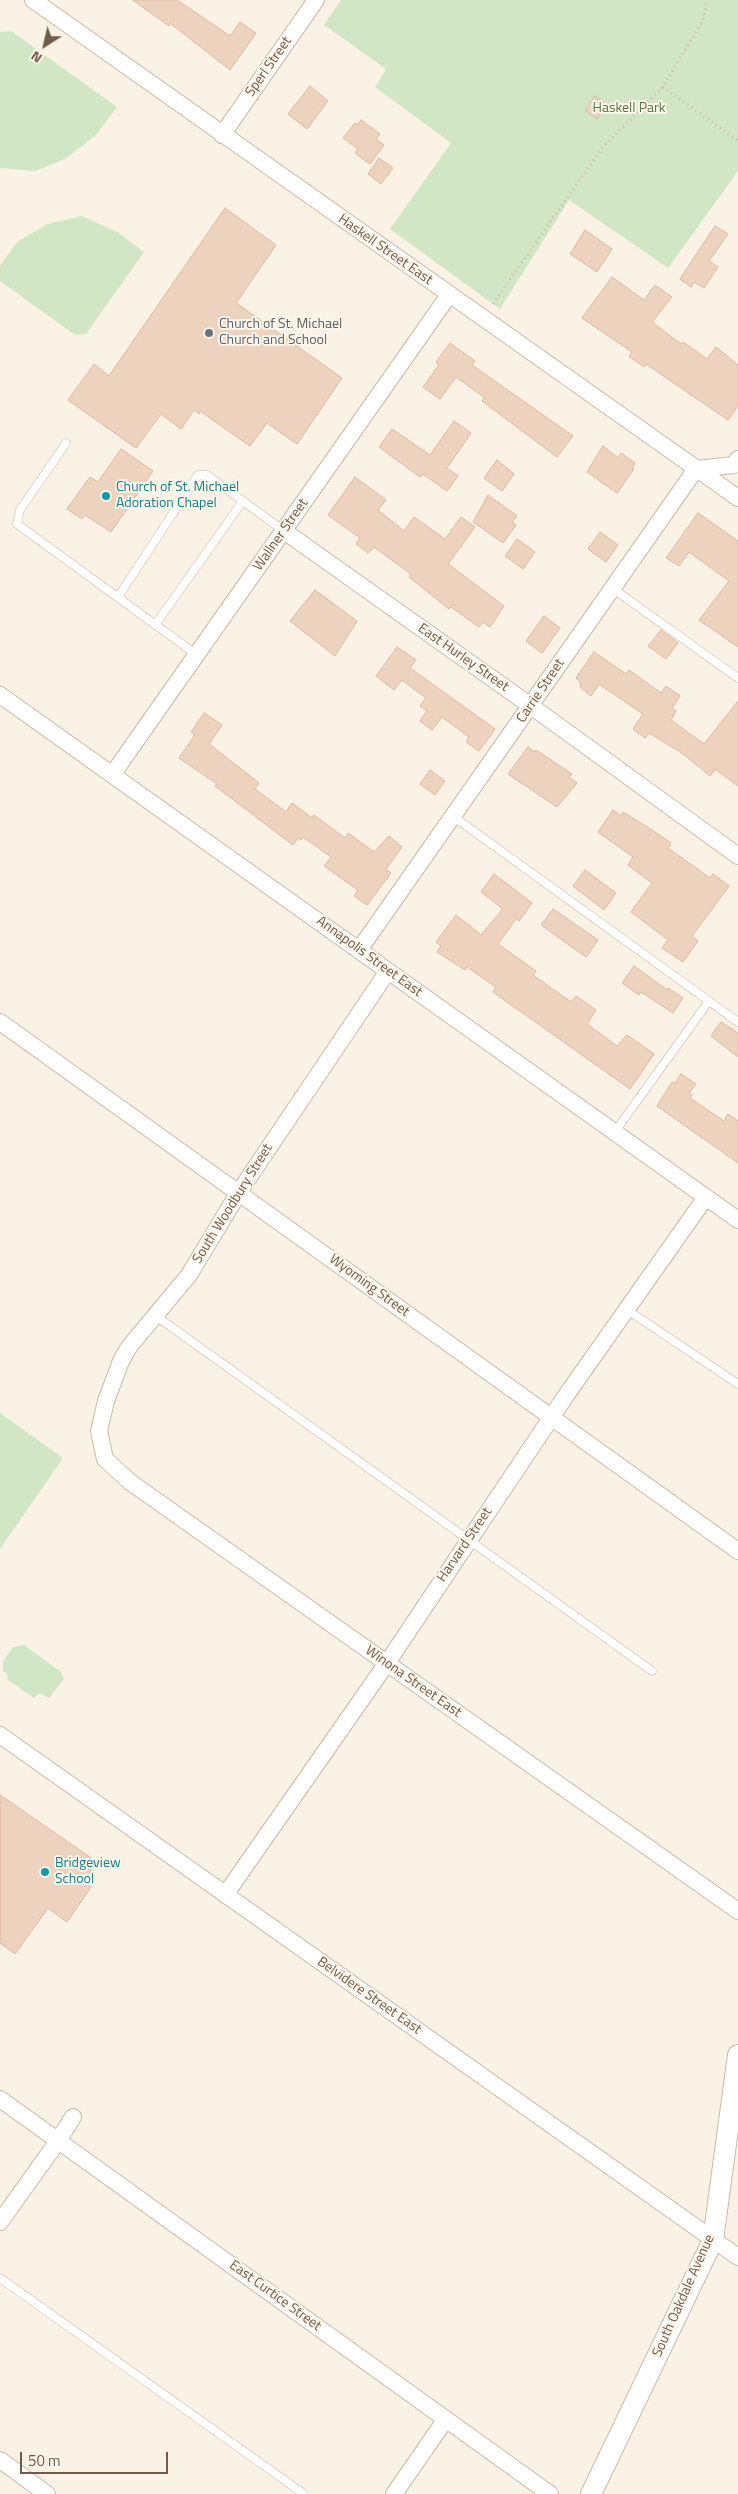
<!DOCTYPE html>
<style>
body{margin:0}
#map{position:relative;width:738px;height:2494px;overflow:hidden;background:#faf2e4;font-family:"Titillium Web",sans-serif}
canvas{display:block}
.north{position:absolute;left:20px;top:20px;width:50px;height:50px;-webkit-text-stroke:4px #fdf6ea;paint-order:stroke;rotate:215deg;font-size:14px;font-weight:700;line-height:20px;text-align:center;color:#705a4c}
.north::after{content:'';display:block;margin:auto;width:18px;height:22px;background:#705a4c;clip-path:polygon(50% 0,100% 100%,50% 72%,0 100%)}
.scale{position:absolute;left:20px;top:2452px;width:148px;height:22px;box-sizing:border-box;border:2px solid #705a4c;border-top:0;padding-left:6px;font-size:15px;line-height:18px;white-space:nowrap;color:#705a4c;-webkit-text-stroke:4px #fdf6ea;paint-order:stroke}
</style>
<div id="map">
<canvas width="738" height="2494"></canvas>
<div class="north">N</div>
<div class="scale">50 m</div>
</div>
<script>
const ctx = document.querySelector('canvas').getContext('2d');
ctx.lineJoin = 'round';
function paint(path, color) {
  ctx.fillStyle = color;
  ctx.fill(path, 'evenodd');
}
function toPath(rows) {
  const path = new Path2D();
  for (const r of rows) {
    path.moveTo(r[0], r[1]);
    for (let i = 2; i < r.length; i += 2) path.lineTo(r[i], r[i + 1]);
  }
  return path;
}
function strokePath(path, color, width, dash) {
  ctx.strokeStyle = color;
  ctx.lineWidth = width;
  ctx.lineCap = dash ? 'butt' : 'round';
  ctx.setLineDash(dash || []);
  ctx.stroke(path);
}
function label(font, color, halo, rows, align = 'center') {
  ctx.font = font + ' "Titillium Web",sans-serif';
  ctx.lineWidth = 4;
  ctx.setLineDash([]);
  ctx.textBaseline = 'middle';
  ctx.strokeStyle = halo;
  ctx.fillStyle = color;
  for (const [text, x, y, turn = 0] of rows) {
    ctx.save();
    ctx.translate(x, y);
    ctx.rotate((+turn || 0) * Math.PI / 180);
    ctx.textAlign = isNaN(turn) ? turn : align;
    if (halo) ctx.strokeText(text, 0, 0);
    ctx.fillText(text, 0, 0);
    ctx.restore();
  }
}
paint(toPath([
 [341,0,738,0,738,171,668,268,569,200,500,309,390,229,451,143,375,87,386,69,324,25],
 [11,31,117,107,96,135,65,159,35,171,0,168,0,32],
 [82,216,119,233,144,252,86,334,75,335,0,281,0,266,17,242,47,224],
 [0,1413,63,1458,0,1549],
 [24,1645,61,1672,64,1679,49,1698,39,1693,34,1698,8,1680,7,1674,3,1671,3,1661,13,1647]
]), '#d1e6c4');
const building = toPath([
 [133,0,177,0,230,36,240,22,256,33,230,70,170,23,169,26,133,0],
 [310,86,328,101,307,129,288,114,310,86],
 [595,96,607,105,597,119,585,110,595,96],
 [361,120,380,134,376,139,384,145,370,164,355,153,358,149,343,138,355,123,358,125,361,120],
 [379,158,393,168,381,184,368,174,379,158],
 [225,208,276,245,236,303,342,378,297,444,267,423,250,446,200,411,199,414,194,410,181,429,161,414,136,448,68,400,94,364,109,376,225,208],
 [715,226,728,234,709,261,718,267,704,288,694,282,691,287,680,279,715,226],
 [585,230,612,249,597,272,570,254,585,230],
 [612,277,644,300,655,285,672,297,652,322,681,344,683,342,707,359,716,347,738,365,738,406,728,420,646,364,644,367,629,356,632,352,582,318,612,277],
 [450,343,475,361,472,365,573,436,557,457,482,401,485,398,456,377,440,399,423,387,439,365,436,362,450,343],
 [454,421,471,433,447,468,458,476,447,491,423,474,420,477,379,447,392,429,430,455,454,421],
 [603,446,618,458,621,453,635,463,632,468,634,469,617,493,587,472,603,446],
 [121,449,153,471,111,532,85,515,82,519,67,509,90,477,98,482,121,449],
 [497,460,514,474,502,491,484,478,497,460],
 [355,477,386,500,378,510,404,531,414,517,445,539,461,517,475,527,448,564,504,606,490,627,483,622,479,627,451,607,449,609,409,577,411,574,374,547,368,553,356,544,360,538,328,515,355,477],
 [488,495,517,516,512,522,516,525,503,543,473,522,488,495],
 [698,513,738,541,738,647,699,620,729,581,689,552,679,566,666,558,698,513],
 [600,532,618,545,606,562,588,549,600,532],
 [517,539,535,552,523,569,505,556,517,539],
 [315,590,357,621,335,656,290,621,315,590],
 [544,616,560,628,542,653,526,641,544,616],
 [661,630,678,643,666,659,648,646,661,630],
 [397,647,416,660,410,668,495,729,479,751,466,742,469,737,442,717,432,730,420,721,427,711,420,706,426,698,402,680,394,690,376,676,397,647],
 [594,652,626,674,629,670,661,693,666,686,680,696,672,708,676,711,671,720,704,744,738,701,738,786,715,769,710,776,682,753,649,733,645,738,633,729,643,714,599,684,591,696,581,688,580,682,576,678,594,652],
 [204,713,222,725,209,744,259,783,255,789,286,812,292,803,312,818,314,815,345,838,348,833,374,852,389,836,402,847,386,869,391,873,367,905,354,896,358,890,324,866,331,857,303,837,301,840,298,838,293,845,215,786,217,784,179,758,195,735,191,732,204,713],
 [528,747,534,752,536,750,572,774,569,777,577,783,557,807,508,774,528,747],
 [430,770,445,781,435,795,420,784,430,770],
 [613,810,621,816,623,812,652,830,671,843,668,848,710,878,713,874,729,886,692,936,698,941,683,962,662,948,668,940,631,912,652,883,628,865,633,857,598,832,613,810],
 [585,870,616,893,604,910,573,886,585,870],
 [494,874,532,903,519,921,516,919,498,944,536,971,533,975,571,1002,576,996,596,1010,587,1024,617,1046,627,1035,654,1054,630,1089,493,992,496,987,467,967,465,970,437,952,441,946,436,942,456,915,481,935,503,909,481,892,494,874],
 [553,909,598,940,586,957,541,925,553,909],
 [634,966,667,990,668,988,683,998,673,1013,641,992,639,995,622,983,634,966],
 [721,1022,738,1033,738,1057,711,1036,721,1022],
 [681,1074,696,1084,689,1093,692,1095,690,1098,724,1121,728,1114,738,1121,738,1163,657,1106,672,1082,675,1083,681,1074],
 [0,1795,97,1862,83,1882,91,1887,67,1922,48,1908,15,1954,0,1943,0,1795]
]);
paint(building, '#edd2be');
strokePath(building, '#dfb99f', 1);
const service = toPath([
 [66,443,20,510,17,524,197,655],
 [612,588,738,678],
 [118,597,198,475,207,475,284,531],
 [155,625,243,501],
 [454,817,738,1022],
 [614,1133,709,1001],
 [626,1309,738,1384],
 [156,1316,652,1671],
 [0,2278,304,2494]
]);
const minor = toPath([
 [33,0,738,498],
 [222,135,316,0],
 [284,531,531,706,738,856],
 [0,695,738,1220],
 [112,775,449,295],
 [359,950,696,469,734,465,738,459],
 [388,971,239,1192,189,1275,129,1347,121,1361,106,1401,99,1431,105,1459,130,1482,738,1911],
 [0,1022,738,1551],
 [0,1735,738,2257],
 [225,1895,387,1663,567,1394,706,1197],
 [0,2099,550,2494],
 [0,2222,58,2141,73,2117],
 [0,2460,47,2494],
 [394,2494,446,2419]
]);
const tertiary = toPath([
 [591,2494,713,2240,738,2055]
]);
strokePath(service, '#cabaab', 9);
strokePath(minor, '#cabaab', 18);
strokePath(tertiary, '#cabaab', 22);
strokePath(toPath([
 [663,87,738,141],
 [493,304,602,148,663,87,703,20,707,0]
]), '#d2b5a1', 3, [1, 4]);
strokePath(service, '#fff', 8);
strokePath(minor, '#fff', 16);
strokePath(tertiary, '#fff', 20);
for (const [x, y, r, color] of [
 [209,333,5,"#6b7280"],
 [106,496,5,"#0f9aa8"],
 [45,1872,5,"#0f9aa8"]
]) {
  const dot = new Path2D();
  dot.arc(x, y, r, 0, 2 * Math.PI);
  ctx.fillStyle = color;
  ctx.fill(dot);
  strokePath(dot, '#fdf6ea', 2);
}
label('14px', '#705a4c', '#fdf6ea', [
 ["Sperl Street",269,67,-55],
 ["Haskell Street East",385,250,35],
 ["Wallner Street",281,535,-55],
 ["East Hurley Street",463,658,35],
 ["Carrie Street",541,691,-56],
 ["Annapolis Street East",369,957,36],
 ["South Woodbury Street",233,1204,-58],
 ["Wyoming Street",369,1286,36],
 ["Harvard Street",465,1545,-56],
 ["Winona Street East",413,1682,35],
 ["Belvidere Street East",369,1996,35],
 ["East Curtice Street",275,2296,36],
 ["South Oakdale Avenue",684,2296,-66]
]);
label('14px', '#557a48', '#fdf6ea', [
 ["Haskell Park",629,109]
]);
label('14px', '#5b616d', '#fdf6ea', [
 ["Church of St. Michael",219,325],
 ["Church and School",219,341]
], 'left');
label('14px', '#0d838f', '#fdf6ea', [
 ["Church of St. Michael",116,488],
 ["Adoration Chapel",116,504],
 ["Bridgeview",55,1864],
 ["School",55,1880]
], 'left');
</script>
